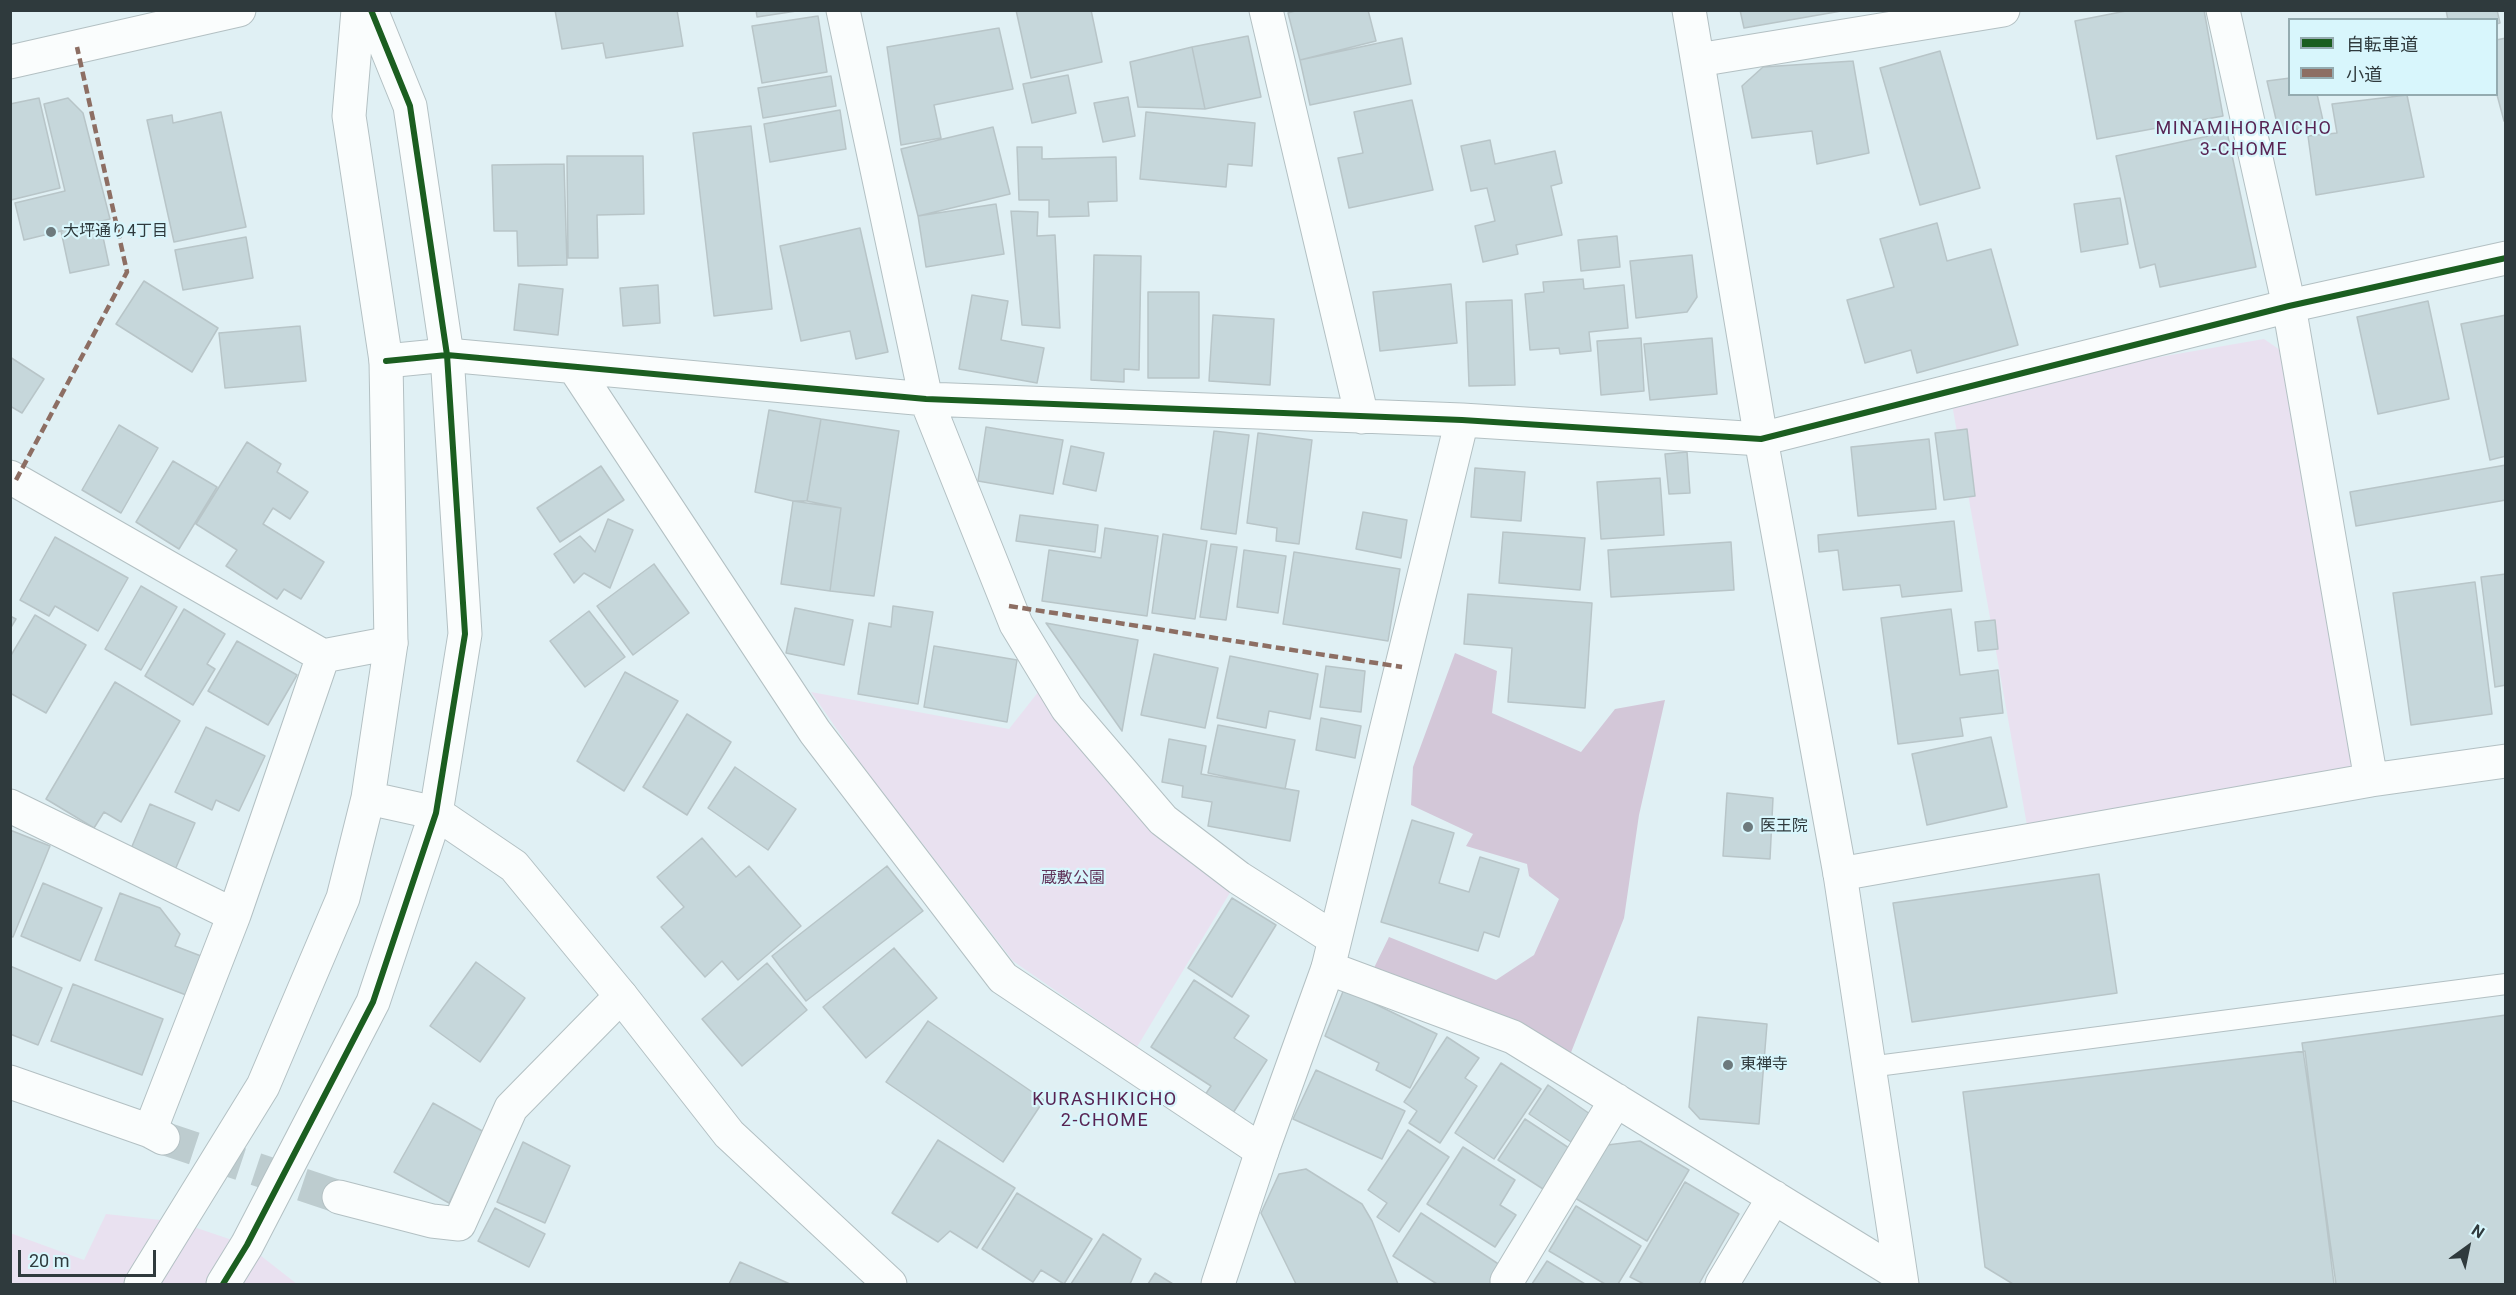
<!DOCTYPE html>
<meta charset="utf-8">
<style>
body{margin:0}
#map{position:relative;width:2516px;height:1295px;overflow:hidden;background:#e0f0f4;font-family:Roboto,"Noto Sans JP",sans-serif}
canvas{display:block}
.frame{position:absolute;inset:0;border:12px solid #2f3a3d;pointer-events:none}
.legend{position:absolute;left:2288px;top:18px;width:210px;height:78px;box-sizing:border-box;background:#d8f6fc;border:2px solid #94abb0;margin:0;padding:8px 10px;list-style:none;font-size:18px;color:#2f3a3d}
.legend li{display:flex;align-items:center;gap:12px;height:30px}
.legend b{width:30px;border:2px solid #94abb0}
.north{position:absolute;left:2438px;top:1217px;width:60px;height:60px;-webkit-text-stroke:4px #d8f6fc;paint-order:stroke;rotate:33deg;font-size:16px;font-weight:700;line-height:24px;text-align:center;color:#2f3a3d}
.north::after{content:'';display:block;margin:auto;width:21px;height:27px;background:#2f3a3d;clip-path:polygon(50% 0,100% 100%,50% 72%,0 100%)}
.scale{position:absolute;left:18px;top:1250px;width:138px;height:27px;box-sizing:border-box;border:3px solid #2f3a3d;border-top:0;padding-left:8px;font-size:18px;line-height:21px;white-space:nowrap;color:#2f3a3d;-webkit-text-stroke:4px #d8f6fc;paint-order:stroke}
</style>
<div id="map">
<canvas width="2516" height="1295"></canvas>
<div class="frame"></div>
<ul class="legend">
<li><b style="height:8px;background:#1b5e20"></b>自転車道</li>
<li><b style="height:8px;background:#8d6e63"></b>小道</li>
</ul>
<div class="north">N</div>
<div class="scale">20 m</div>
</div>
<script>
const ctx = document.querySelector('canvas').getContext('2d');
ctx.lineJoin = 'round';
function paint(path, color) {
  ctx.fillStyle = color;
  ctx.fill(path, 'evenodd');
}
function toPath(rows) {
  const path = new Path2D();
  for (const r of rows) {
    path.moveTo(r[0], r[1]);
    for (let i = 2; i < r.length; i += 2) path.lineTo(r[i], r[i + 1]);
  }
  return path;
}
function strokePath(path, color, width, dash) {
  ctx.strokeStyle = color;
  ctx.lineWidth = width;
  ctx.lineCap = dash ? 'butt' : 'round';
  ctx.setLineDash(dash || []);
  ctx.stroke(path);
}
function label(font, color, halo, rows, align = 'center') {
  ctx.font = font + ' Roboto,"Noto Sans JP",sans-serif';
  ctx.lineWidth = 4.5;
  ctx.setLineDash([]);
  ctx.textBaseline = 'middle';
  ctx.strokeStyle = halo;
  ctx.fillStyle = color;
  for (const [text, x, y, turn = 0] of rows) {
    ctx.save();
    ctx.translate(x, y);
    ctx.rotate((+turn || 0) * Math.PI / 180);
    ctx.textAlign = isNaN(turn) ? turn : align;
    if (halo) ctx.strokeText(text, 0, 0);
    ctx.fillText(text, 0, 0);
    ctx.restore();
  }
}
paint(toPath([
 [2264,339,2283,352,2358,774,2028,831,1950,393],
 [1039,691,1234,886,1137,1047,1013,961,861,764,811,692,1009,729],
 [106,1214,179,1222,247,1245,297,1284,11,1284,10,1233,84,1260]
]), '#e9e1f0');
paint(toPath([
 [1455,653,1497,671,1492,713,1581,752,1615,709,1665,700,1639,815,1624,918,1570,1055,1373,970,1389,937,1496,980,1534,955,1559,899,1529,876,1527,864,1466,846,1473,834,1411,805,1413,767]
]), '#d3c7d8');
const building = toPath([
 [555,10,677,10,683,46,606,58,603,43,562,49,555,10],
 [756,10,803,10,757,17,756,10],
 [1016,10,1091,10,1102,62,1031,78,1016,10],
 [1299,10,1368,10,1376,41,1300,60,1288,13,1299,10],
 [1740,10,1847,10,1744,28,1740,10],
 [2131,10,2204,10,2223,116,2097,139,2075,21,2131,10],
 [2446,10,2497,10,2500,23,2496,24,2496,20,2448,20,2446,10],
 [818,16,827,72,762,83,752,26,818,16],
 [999,28,1013,89,934,105,941,138,901,145,887,47,999,28],
 [1248,36,1261,97,1205,109,1192,47,1248,36],
 [1402,38,1411,84,1310,105,1300,60,1402,38],
 [2506,38,2506,121,2504,121,2496,91,2496,40,2506,38],
 [1192,47,1205,109,1138,107,1130,62,1192,47],
 [1940,51,1980,188,1920,205,1880,68,1940,51],
 [1853,61,1869,153,1817,164,1812,131,1752,138,1742,86,1763,67,1853,61],
 [1068,75,1076,113,1032,123,1023,84,1068,75],
 [831,76,836,106,763,118,758,88,831,76],
 [2290,78,2290,94,2317,94,2324,125,2279,132,2267,81,2290,78],
 [2407,95,2424,177,2316,195,2308,136,2337,133,2332,104,2407,95],
 [1128,97,1135,136,1103,142,1094,103,1128,97],
 [39,98,60,188,11,200,10,104,39,98],
 [68,98,83,113,110,219,24,240,15,203,65,191,44,104,68,98],
 [1412,100,1433,190,1349,208,1338,158,1363,153,1354,112,1412,100],
 [840,110,846,149,770,162,764,124,840,110],
 [221,112,246,227,174,242,147,120,172,115,173,123,221,112],
 [1146,112,1255,123,1252,166,1228,164,1226,187,1140,179,1146,112],
 [751,126,772,309,714,316,693,133,751,126],
 [993,127,1010,194,918,216,901,149,993,127],
 [2227,132,2256,267,2160,287,2155,264,2140,268,2116,156,2227,132],
 [1490,140,1495,164,1555,151,1562,183,1551,186,1562,235,1516,245,1518,254,1483,262,1475,226,1495,221,1487,188,1471,191,1461,146,1490,140],
 [1017,147,1042,147,1042,159,1116,157,1117,201,1088,202,1089,216,1049,217,1049,200,1019,200,1017,147],
 [567,156,643,156,644,214,597,215,598,258,568,258,567,156],
 [564,164,567,265,518,266,517,231,494,231,492,165,564,164],
 [2120,198,2128,244,2081,252,2074,204,2120,198],
 [996,204,1004,254,926,267,918,216,996,204],
 [1011,211,1038,212,1037,236,1055,235,1060,328,1022,325,1011,211],
 [100,223,109,265,70,273,61,231,100,223],
 [1937,223,1947,261,1991,249,2018,345,1917,373,1911,350,1865,363,1847,300,1894,287,1880,239,1937,223],
 [860,228,888,352,856,359,850,331,801,341,780,246,860,228],
 [1617,236,1620,267,1581,271,1578,240,1617,236],
 [246,237,253,278,183,290,175,250,246,237],
 [1094,255,1141,256,1139,370,1124,369,1124,382,1091,380,1094,255],
 [1692,255,1697,297,1687,312,1636,318,1630,261,1692,255],
 [1583,279,1584,289,1624,285,1628,328,1589,332,1591,351,1560,354,1559,348,1530,350,1525,294,1544,292,1543,282,1583,279],
 [144,281,218,328,192,372,116,324,144,281],
 [519,284,563,289,558,335,514,330,519,284],
 [1451,284,1457,343,1380,351,1373,292,1451,284],
 [658,285,660,323,623,326,620,288,658,285],
 [1148,292,1199,292,1199,378,1148,378,1148,292],
 [972,295,1008,301,1001,340,1044,348,1037,383,959,369,972,295],
 [1512,300,1515,385,1469,386,1466,302,1512,300],
 [2428,301,2449,399,2378,414,2357,317,2428,301],
 [1213,315,1274,319,1270,385,1209,381,1213,315],
 [2506,315,2506,456,2490,460,2461,324,2506,315],
 [300,326,306,381,225,388,219,333,300,326],
 [1641,338,1644,391,1601,395,1597,341,1641,338],
 [1712,338,1717,394,1650,400,1644,344,1712,338],
 [10,357,44,379,22,413,10,406,10,357],
 [769,410,821,419,807,501,793,501,755,492,769,410],
 [821,419,899,431,874,596,830,591,841,508,807,501,821,419],
 [119,425,158,448,121,513,82,490,119,425],
 [986,427,1063,440,1053,494,978,481,986,427],
 [1967,429,1975,496,1944,500,1935,433,1967,429],
 [1214,431,1249,435,1236,534,1201,529,1214,431],
 [1258,433,1312,440,1299,544,1276,541,1277,528,1247,523,1258,433],
 [1929,439,1936,509,1858,516,1851,447,1929,439],
 [247,442,281,464,277,472,308,492,290,519,273,508,263,524,324,562,301,599,284,589,277,599,226,566,237,550,196,524,247,442],
 [1071,446,1104,453,1096,491,1063,484,1071,446],
 [1687,452,1690,493,1669,494,1665,454,1687,452],
 [173,461,217,487,179,549,136,522,173,461],
 [2506,465,2506,500,2356,526,2350,492,2506,465],
 [601,466,624,500,560,542,537,508,601,466],
 [1475,468,1525,472,1521,521,1471,517,1475,468],
 [1660,478,1664,535,1601,539,1597,482,1660,478],
 [793,501,841,508,830,591,781,584,793,501],
 [1363,512,1407,520,1401,558,1356,549,1363,512],
 [1020,515,1098,525,1095,552,1016,541,1020,515],
 [608,519,633,530,610,588,584,573,574,583,554,554,580,536,595,552,608,519],
 [1954,521,1962,591,1902,597,1900,585,1843,590,1838,550,1819,552,1818,535,1954,521],
 [1105,528,1158,536,1147,616,1042,601,1049,550,1101,558,1105,528],
 [1503,532,1585,538,1580,590,1499,583,1503,532],
 [1163,534,1207,541,1195,619,1152,613,1163,534],
 [55,537,128,578,98,631,55,606,49,616,20,600,55,537],
 [1731,542,1734,590,1611,597,1608,550,1731,542],
 [1211,544,1237,547,1226,620,1200,617,1211,544],
 [1244,550,1286,556,1278,613,1237,607,1244,550],
 [1294,552,1400,569,1388,641,1283,624,1294,552],
 [654,564,689,613,633,655,597,606,654,564],
 [2506,574,2506,685,2495,687,2481,577,2506,574],
 [2475,582,2492,714,2411,725,2393,593,2475,582],
 [141,586,177,607,141,670,105,649,141,586],
 [1468,594,1592,603,1585,708,1508,702,1512,648,1464,644,1468,594],
 [893,606,933,612,918,704,858,694,869,623,891,627,893,606],
 [795,608,853,620,844,665,786,653,795,608],
 [184,609,225,634,207,664,215,669,193,705,145,676,184,609],
 [1951,609,1960,675,1998,670,2003,713,1960,718,1963,736,1898,744,1881,618,1951,609],
 [589,611,625,657,585,687,550,641,589,611],
 [35,615,86,645,46,713,10,693,10,657,35,615],
 [10,616,16,619,10,629,10,616],
 [1995,620,1998,649,1978,651,1975,622,1995,620],
 [1046,623,1138,640,1122,731,1046,623],
 [237,641,297,675,268,725,208,691,237,641],
 [934,646,1017,660,1007,722,924,707,934,646],
 [1154,654,1218,668,1205,728,1141,715,1154,654],
 [1230,656,1318,674,1310,719,1269,711,1266,728,1217,718,1230,656],
 [1326,666,1365,671,1361,712,1320,707,1326,666],
 [625,672,678,701,624,791,577,761,625,672],
 [115,682,180,721,121,822,104,812,94,828,46,799,115,682],
 [687,714,731,742,687,815,643,787,687,714],
 [1321,718,1361,726,1355,758,1316,750,1321,718],
 [1218,725,1295,740,1285,789,1208,773,1218,725],
 [206,727,265,756,239,811,216,800,212,810,175,792,206,727],
 [1991,737,2007,807,1927,825,1912,754,1991,737],
 [1169,739,1206,746,1201,774,1299,791,1290,841,1208,826,1212,802,1182,797,1183,786,1162,782,1169,739],
 [735,767,796,809,768,850,708,808,735,767],
 [1727,793,1773,798,1770,859,1723,856,1727,793],
 [150,804,195,823,175,870,130,851,150,804],
 [1412,820,1454,833,1439,883,1469,892,1480,857,1519,869,1499,937,1484,932,1478,951,1381,922,1412,820],
 [10,830,50,846,13,937,10,936,10,830],
 [702,838,736,877,749,866,801,926,738,980,722,961,705,977,661,927,684,907,657,877,702,838],
 [887,866,923,911,806,1001,772,956,887,866],
 [2099,874,2117,993,1912,1022,1893,903,2099,874],
 [43,883,102,908,80,961,21,936,43,883],
 [120,893,160,908,180,934,175,946,201,956,186,995,95,960,120,893],
 [1232,898,1276,925,1232,997,1188,968,1232,898],
 [894,948,937,998,866,1058,823,1007,894,948],
 [476,962,525,998,480,1062,430,1026,476,962],
 [767,963,807,1010,742,1066,702,1019,767,963],
 [10,966,62,988,38,1045,10,1034,10,966],
 [1194,980,1249,1016,1234,1038,1267,1060,1233,1113,1205,1095,1211,1086,1151,1047,1194,980],
 [73,984,163,1019,142,1075,51,1041,73,984],
 [1344,989,1437,1034,1410,1088,1376,1070,1379,1063,1325,1036,1344,989],
 [2506,1015,2506,1284,2336,1284,2302,1043,2506,1015],
 [1698,1017,1767,1024,1759,1124,1700,1119,1689,1107,1698,1017],
 [928,1021,1044,1100,1003,1162,886,1082,928,1021],
 [1447,1037,1479,1058,1465,1078,1477,1086,1440,1143,1409,1123,1417,1111,1404,1102,1447,1037],
 [2305,1051,2334,1284,2013,1284,1985,1267,1963,1092,2305,1051],
 [1501,1063,1541,1089,1494,1159,1455,1133,1501,1063],
 [1316,1070,1405,1111,1382,1159,1293,1119,1316,1070],
 [1548,1085,1590,1114,1571,1142,1529,1114,1548,1085],
 [433,1103,484,1132,449,1203,394,1172,433,1103],
 [1525,1119,1569,1148,1543,1189,1498,1160,1525,1119],
 [1408,1130,1449,1157,1399,1232,1377,1217,1387,1203,1368,1190,1408,1130],
 [938,1140,1015,1188,977,1248,950,1231,938,1242,892,1213,938,1140],
 [1640,1141,1689,1170,1647,1241,1575,1198,1607,1145,1640,1141],
 [523,1142,570,1166,545,1223,497,1202,523,1142],
 [1463,1147,1515,1180,1500,1205,1516,1215,1495,1247,1427,1204,1463,1147],
 [1306,1169,1362,1204,1372,1221,1398,1284,1296,1284,1261,1213,1279,1174,1306,1169],
 [1685,1182,1739,1214,1699,1284,1644,1284,1630,1277,1685,1182],
 [1017,1193,1092,1239,1064,1284,1041,1270,1033,1282,982,1249,1017,1193],
 [1576,1206,1641,1246,1618,1284,1605,1284,1549,1251,1576,1206],
 [495,1208,545,1234,529,1267,478,1241,495,1208],
 [1421,1213,1503,1267,1492,1284,1437,1284,1393,1256,1421,1213],
 [1103,1234,1141,1259,1130,1284,1071,1284,1103,1234],
 [1547,1261,1585,1284,1532,1284,1547,1261],
 [740,1262,790,1284,729,1284,740,1262],
 [1155,1273,1173,1284,1148,1284,1155,1273]
]);
paint(building, '#c6d7db');
strokePath(building, '#b8c5c8', 1.5);
strokePath(toPath([
 [163,1138,339,1197]
]), '#bdcccf', 33, [33, 16]);
const lane = toPath([
 [1869,1067,2506,984]
]);
const street = toPath([
 [843,10,926,399,1016,624,1067,708,1163,820,1239,878,1335,939],
 [1266,10,1362,417],
 [2223,10,2289,306,2371,780],
 [1698,60,2003,10],
 [386,361,447,355,926,399,1462,420,1761,439,2289,306,2506,258],
 [574,367,815,732,1003,978,1262,1151],
 [1462,420,1328,968,1513,1037,1900,1275],
 [10,477,323,656,391,643],
 [10,806,234,915],
 [1840,874,2371,780,2506,761],
 [10,1082,150,1131,163,1138],
 [150,1131,234,915,323,656],
 [339,1197,432,1221,459,1224,511,1108,621,996],
 [1507,1281,1616,1100],
 [1722,1284,1774,1197]
]);
const secondary = toPath([
 [1689,10,1761,439,1840,874,1902,1284],
 [10,62,239,10],
 [368,798,436,813,514,866,621,996,729,1134,890,1284],
 [141,1284,263,1086,343,898,368,798,391,643,386,361,349,116,358,10],
 [223,1284,247,1245,373,1002,436,813,465,634,447,355,410,106,371,10],
 [1218,1284,1262,1151,1328,968]
]);
strokePath(lane, '#b3c0c3', 22);
strokePath(street, '#b3c0c3', 35);
strokePath(secondary, '#b3c0c3', 35);
strokePath(lane, '#fafdfd', 20);
strokePath(street, '#fafdfd', 33);
strokePath(secondary, '#fafdfd', 33);
strokePath(toPath([
 [16,480,127,272,77,47],
 [1009,606,1402,667]
]), '#8d6e63', 4.5, [9, 4.5]);
strokePath(toPath([
 [386,361,447,355,926,399,1462,420,1761,439,2289,306,2506,258],
 [223,1284,247,1245,373,1002,436,813,465,634,447,355,410,106,371,10]
]), '#1b5e20', 6);
for (const [x, y, r, color] of [
 [51,232,6,"#6d7a7d"],
 [1748,827,6,"#6d7a7d"],
 [1728,1065,6,"#6d7a7d"]
]) {
  const dot = new Path2D();
  dot.arc(x, y, r, 0, 2 * Math.PI);
  ctx.fillStyle = color;
  ctx.fill(dot);
  strokePath(dot, '#d8f6fc', 2);
}
label('16px', '#2f3a3d', '#d8f6fc', [
 ["大坪通り4丁目",63,232],
 ["医王院",1760,827],
 ["東禅寺",1740,1065]
], 'left');
label('16px', '#61355b', '#d8f6fc', [
 ["蔵敷公園",1073,879]
]);
ctx.letterSpacing = '1.5px';
label('18px', '#582453', '#d8f6fc', [
 ["MINAMIHORAICHO",2244,129],
 ["3-CHOME",2244,150],
 ["KURASHIKICHO",1105,1100],
 ["2-CHOME",1105,1121]
]);
ctx.letterSpacing = '0px';
</script>
